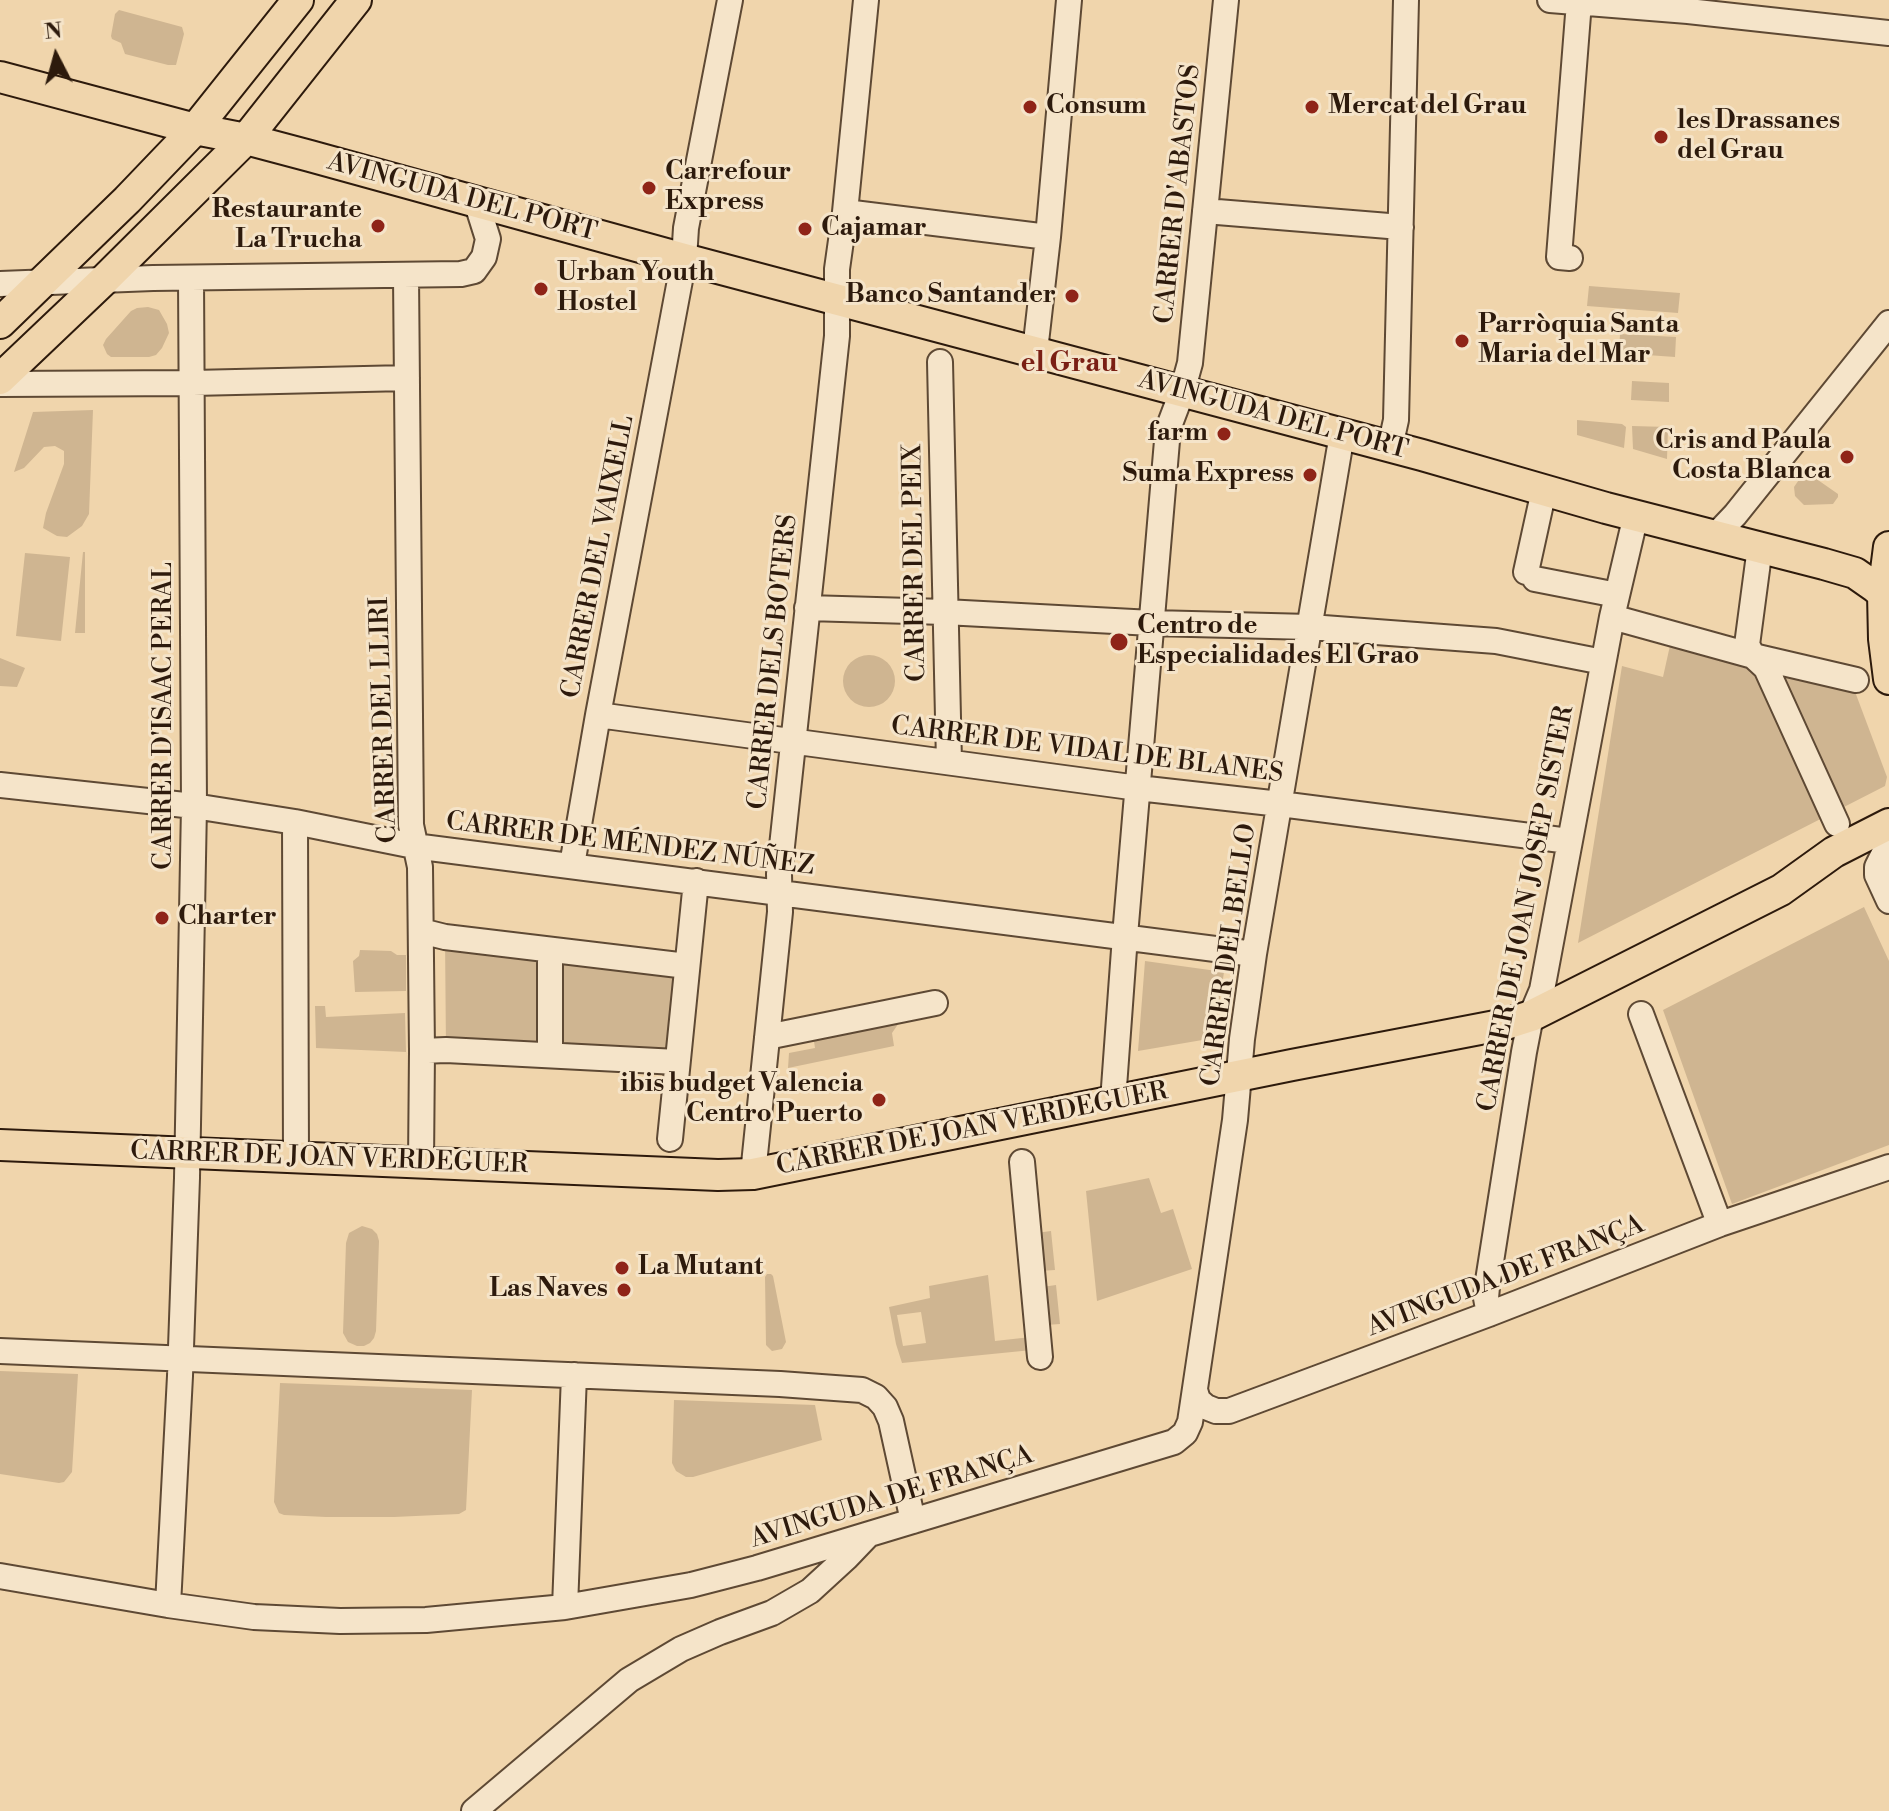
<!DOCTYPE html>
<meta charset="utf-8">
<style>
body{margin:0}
#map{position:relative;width:1889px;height:1811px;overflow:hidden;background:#f0d5ac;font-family:"Libre Bodoni",serif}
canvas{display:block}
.north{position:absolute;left:16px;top:16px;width:80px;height:80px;-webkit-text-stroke:6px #f5e4c9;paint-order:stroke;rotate:354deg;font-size:22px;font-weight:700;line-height:32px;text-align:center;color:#2d1a0c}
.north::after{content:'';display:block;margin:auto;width:28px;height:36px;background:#2d1a0c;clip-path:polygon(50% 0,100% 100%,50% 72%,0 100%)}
</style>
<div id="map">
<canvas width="1889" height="1811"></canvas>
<div class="north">N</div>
</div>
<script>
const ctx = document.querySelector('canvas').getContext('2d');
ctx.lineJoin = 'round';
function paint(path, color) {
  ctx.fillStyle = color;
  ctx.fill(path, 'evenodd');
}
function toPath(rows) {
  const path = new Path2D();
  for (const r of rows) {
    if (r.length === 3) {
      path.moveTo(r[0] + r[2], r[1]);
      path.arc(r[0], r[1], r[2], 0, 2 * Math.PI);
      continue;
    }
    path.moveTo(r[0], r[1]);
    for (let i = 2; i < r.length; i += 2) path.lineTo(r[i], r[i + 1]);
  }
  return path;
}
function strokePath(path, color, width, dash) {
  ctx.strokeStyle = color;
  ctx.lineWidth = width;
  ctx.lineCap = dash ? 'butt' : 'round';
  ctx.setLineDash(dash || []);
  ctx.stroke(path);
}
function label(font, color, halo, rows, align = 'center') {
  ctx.font = font + ' "Libre Bodoni",serif';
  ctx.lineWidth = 6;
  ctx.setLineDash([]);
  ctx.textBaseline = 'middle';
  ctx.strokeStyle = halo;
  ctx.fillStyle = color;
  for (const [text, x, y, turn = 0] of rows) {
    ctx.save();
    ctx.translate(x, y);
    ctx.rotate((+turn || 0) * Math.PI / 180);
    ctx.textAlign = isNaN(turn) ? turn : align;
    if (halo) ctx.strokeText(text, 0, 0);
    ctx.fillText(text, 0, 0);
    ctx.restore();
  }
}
paint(toPath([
 [119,10,182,27,184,34,176,65,168,65,125,54,121,43,112,39,111,36,115,14],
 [1589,286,1680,293,1678,313,1587,306],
 [148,307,159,310,167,324,169,333,162,348,156,355,149,357,111,357,107,354,103,345,106,339,131,311,137,308],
 [1620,334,1676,337,1675,357,1619,353],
 [1632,381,1669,383,1669,402,1631,400],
 [93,410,89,514,82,526,67,537,57,536,43,528,46,513,64,464,64,451,55,446,44,447,24,468,14,472,33,412],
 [1577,420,1622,424,1626,427,1624,448,1577,435],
 [1632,426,1668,427,1667,459,1633,449],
 [1805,471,1838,494,1838,497,1833,504,1804,505,1795,496,1794,487],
 [83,552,85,552,85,633,75,633],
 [25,553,70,557,61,641,16,636],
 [1671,641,1851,681,1887,777,1885,786,1578,943,1622,666,1663,677],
 [869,681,26],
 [0,658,25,668,17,687,0,686],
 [1864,907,1889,961,1889,1145,1732,1204,1663,1010],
 [445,937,676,965,665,1061,446,1050],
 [360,950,391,951,397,955,406,955,406,991,355,992,353,961,359,956],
 [1145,961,1224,972,1214,1038,1138,1051],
 [315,1006,325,1006,326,1017,405,1013,406,1052,316,1048],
 [903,1017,892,1033,894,1046,788,1068,789,1053,815,1048,813,1035],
 [1149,1178,1161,1213,1173,1209,1192,1269,1097,1301,1086,1191],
 [362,1226,372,1229,377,1234,379,1241,376,1331,374,1338,370,1343,364,1346,357,1346,348,1342,343,1333,346,1243,349,1233],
 [1051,1231,1055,1270,1040,1271,1036,1233],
 [771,1274,773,1276,786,1342,782,1349,772,1351,766,1345,765,1277,767,1274],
 [988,1275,995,1341,1031,1337,1032,1350,902,1363,896,1344,889,1307,930,1298,929,1286],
 [921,1312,926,1343,903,1346,897,1315],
 [1056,1285,1060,1324,1046,1325,1042,1287],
 [0,1371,78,1374,72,1472,64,1482,59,1483,0,1474],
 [280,1383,472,1390,466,1510,459,1514,394,1517,326,1517,284,1515,279,1513,274,1502],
 [674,1400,815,1405,822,1440,693,1477,686,1477,676,1471,672,1463]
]), '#cfb591');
const minor = toPath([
 [1550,0,1688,11,1889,33],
 [1205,211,1401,227],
 [845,212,1048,237],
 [1570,258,1559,257,1579,2],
 [406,276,411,825,420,867,422,1051,421,1163],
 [0,284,153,278,461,274,474,271,484,257,488,239,476,201],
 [1035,351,1048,237,1069,0],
 [940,362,949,762],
 [0,384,193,383,407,378],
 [1390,447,1396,420,1406,0],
 [1715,536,1735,515,1889,323],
 [1760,547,1747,645,1753,656,1766,668,1837,824],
 [1526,572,1544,490],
 [1535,579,1617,595],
 [807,608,945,612,1152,623,1310,627,1496,641,1603,662],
 [1612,617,1753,656,1856,680],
 [598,715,1138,788,1280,804,1569,841],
 [0,785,194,806,295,822,414,846,1254,954],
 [295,822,296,1157],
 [1888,845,1877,867,1877,875,1889,901],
 [572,865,598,715,684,259,686,228,730,0],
 [421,931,445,937,687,966],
 [1641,1014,1717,1217],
 [767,1037,935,1003],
 [422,1051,446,1050,677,1062],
 [550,1055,550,950],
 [1113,1101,1125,936,1168,429,1182,392,1190,363,1226,0],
 [670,1139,696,881],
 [1022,1162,1040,1357],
 [753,1174,780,912,779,874,837,336,837,269,845,212,866,0],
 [1489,1314,1486,1298,1487,1287,1524,1052,1531,1016,1542,990,1612,617,1636,515],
 [0,1351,780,1384,862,1390,876,1397,885,1407,891,1421,913,1521],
 [1195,1390,1198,1400,1206,1407,1216,1411,1229,1411,1489,1314,1720,1224,1889,1167],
 [0,1576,168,1605,254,1617,340,1621,426,1620,565,1607,691,1585,757,1568,1174,1442,1185,1433,1190,1422,1235,1120,1242,1039,1254,954,1342,434],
 [168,1605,180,1376,187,1178,194,806,191,278],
 [565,1607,574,1375],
 [474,1811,629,1680,681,1649,720,1632,772,1613,810,1591,846,1558,868,1535]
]);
const major = toPath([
 [0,77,195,129,246,139,310,156,684,259,1422,455,1606,508,1824,564,1855,573,1875,587,1883,594],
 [0,323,127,200,195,129,298,0],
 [0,379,103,281,246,139,356,0],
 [1889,547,1883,594,1884,639,1889,679],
 [0,1145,718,1175,753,1174,1292,1065,1506,1024,1531,1016,1781,890,1834,852,1889,824]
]);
strokePath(minor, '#5e4934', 28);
strokePath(major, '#2d1a0c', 34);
strokePath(minor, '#f5e4c9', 24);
strokePath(major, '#f0d5ac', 30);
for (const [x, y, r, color] of [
 [1030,107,8,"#8f2418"],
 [1312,107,8,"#8f2418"],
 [1661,137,8,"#8f2418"],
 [649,188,8,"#8f2418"],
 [378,226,8,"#8f2418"],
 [805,229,8,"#8f2418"],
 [541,289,8,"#8f2418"],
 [1072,296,8,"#8f2418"],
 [1462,341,8,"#8f2418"],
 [1224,434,8,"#8f2418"],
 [1847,457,8,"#8f2418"],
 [1310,475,8,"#8f2418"],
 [1119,642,10,"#8f2418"],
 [162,918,8,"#8f2418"],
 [879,1100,8,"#8f2418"],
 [622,1268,8,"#8f2418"],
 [624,1290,8,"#8f2418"]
]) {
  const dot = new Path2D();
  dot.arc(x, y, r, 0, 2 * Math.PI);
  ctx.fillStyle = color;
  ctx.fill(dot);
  strokePath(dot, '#f5e4c9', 3);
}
label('bold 26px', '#2d1a0c', '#f5e4c9', [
 ["Consum",1046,107],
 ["Mercat del Grau",1328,107],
 ["les Drassanes",1677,122],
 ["del Grau",1677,152],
 ["Carrefour",665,173],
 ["Express",665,203],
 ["Restaurante",362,211,"right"],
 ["La Trucha",362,241,"right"],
 ["Cajamar",821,229],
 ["Urban Youth",557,274],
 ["Hostel",557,304],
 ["Banco Santander",1056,296,"right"],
 ["Parròquia Santa",1478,326],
 ["Maria del Mar",1478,356],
 ["farm",1208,434,"right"],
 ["Cris and Paula",1831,442,"right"],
 ["Costa Blanca",1831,472,"right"],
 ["Suma Express",1294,475,"right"],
 ["Centro de",1137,627],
 ["Especialidades El Grao",1137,657],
 ["Charter",178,918],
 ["ibis budget Valencia",863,1085,"right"],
 ["Centro Puerto",863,1115,"right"],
 ["La Mutant",638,1268],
 ["Las Naves",608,1290,"right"]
], 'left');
label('26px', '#2d1a0c', '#f5e4c9', [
 ["CARRER D'ABASTOS",1179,194,-84],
 ["AVINGUDA DEL PORT",462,198,15],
 ["AVINGUDA DEL PORT",1273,416,15],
 ["CARRER DEL VAIXELL",599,557,-79],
 ["CARRER DEL PEIX",916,563,-91],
 ["CARRER DELS BOTERS",774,662,-84],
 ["CARRER D'ISAAC PERAL",165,716,-90],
 ["CARRER DEL LLIRI",385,720,-92],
 ["CARRER DE VIDAL DE BLANES",1087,751,7],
 ["CARRER DE MÉNDEZ NÚÑEZ",630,845,7],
 ["CARRER DE JOAN JOSEP SISTER",1527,909,-79],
 ["CARRER DEL BELLO",1230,955,-82],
 ["CARRER DE JOAN VERDEGUER",972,1130,-11],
 ["CARRER DE JOAN VERDEGUER",329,1159,2],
 ["AVINGUDA DE FRANÇA",1506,1277,-21],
 ["AVINGUDA DE FRANÇA",892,1498,-17]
]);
label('bold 28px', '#7a1f14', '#f5e4c9', [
 ["el Grau",1069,364]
]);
</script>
